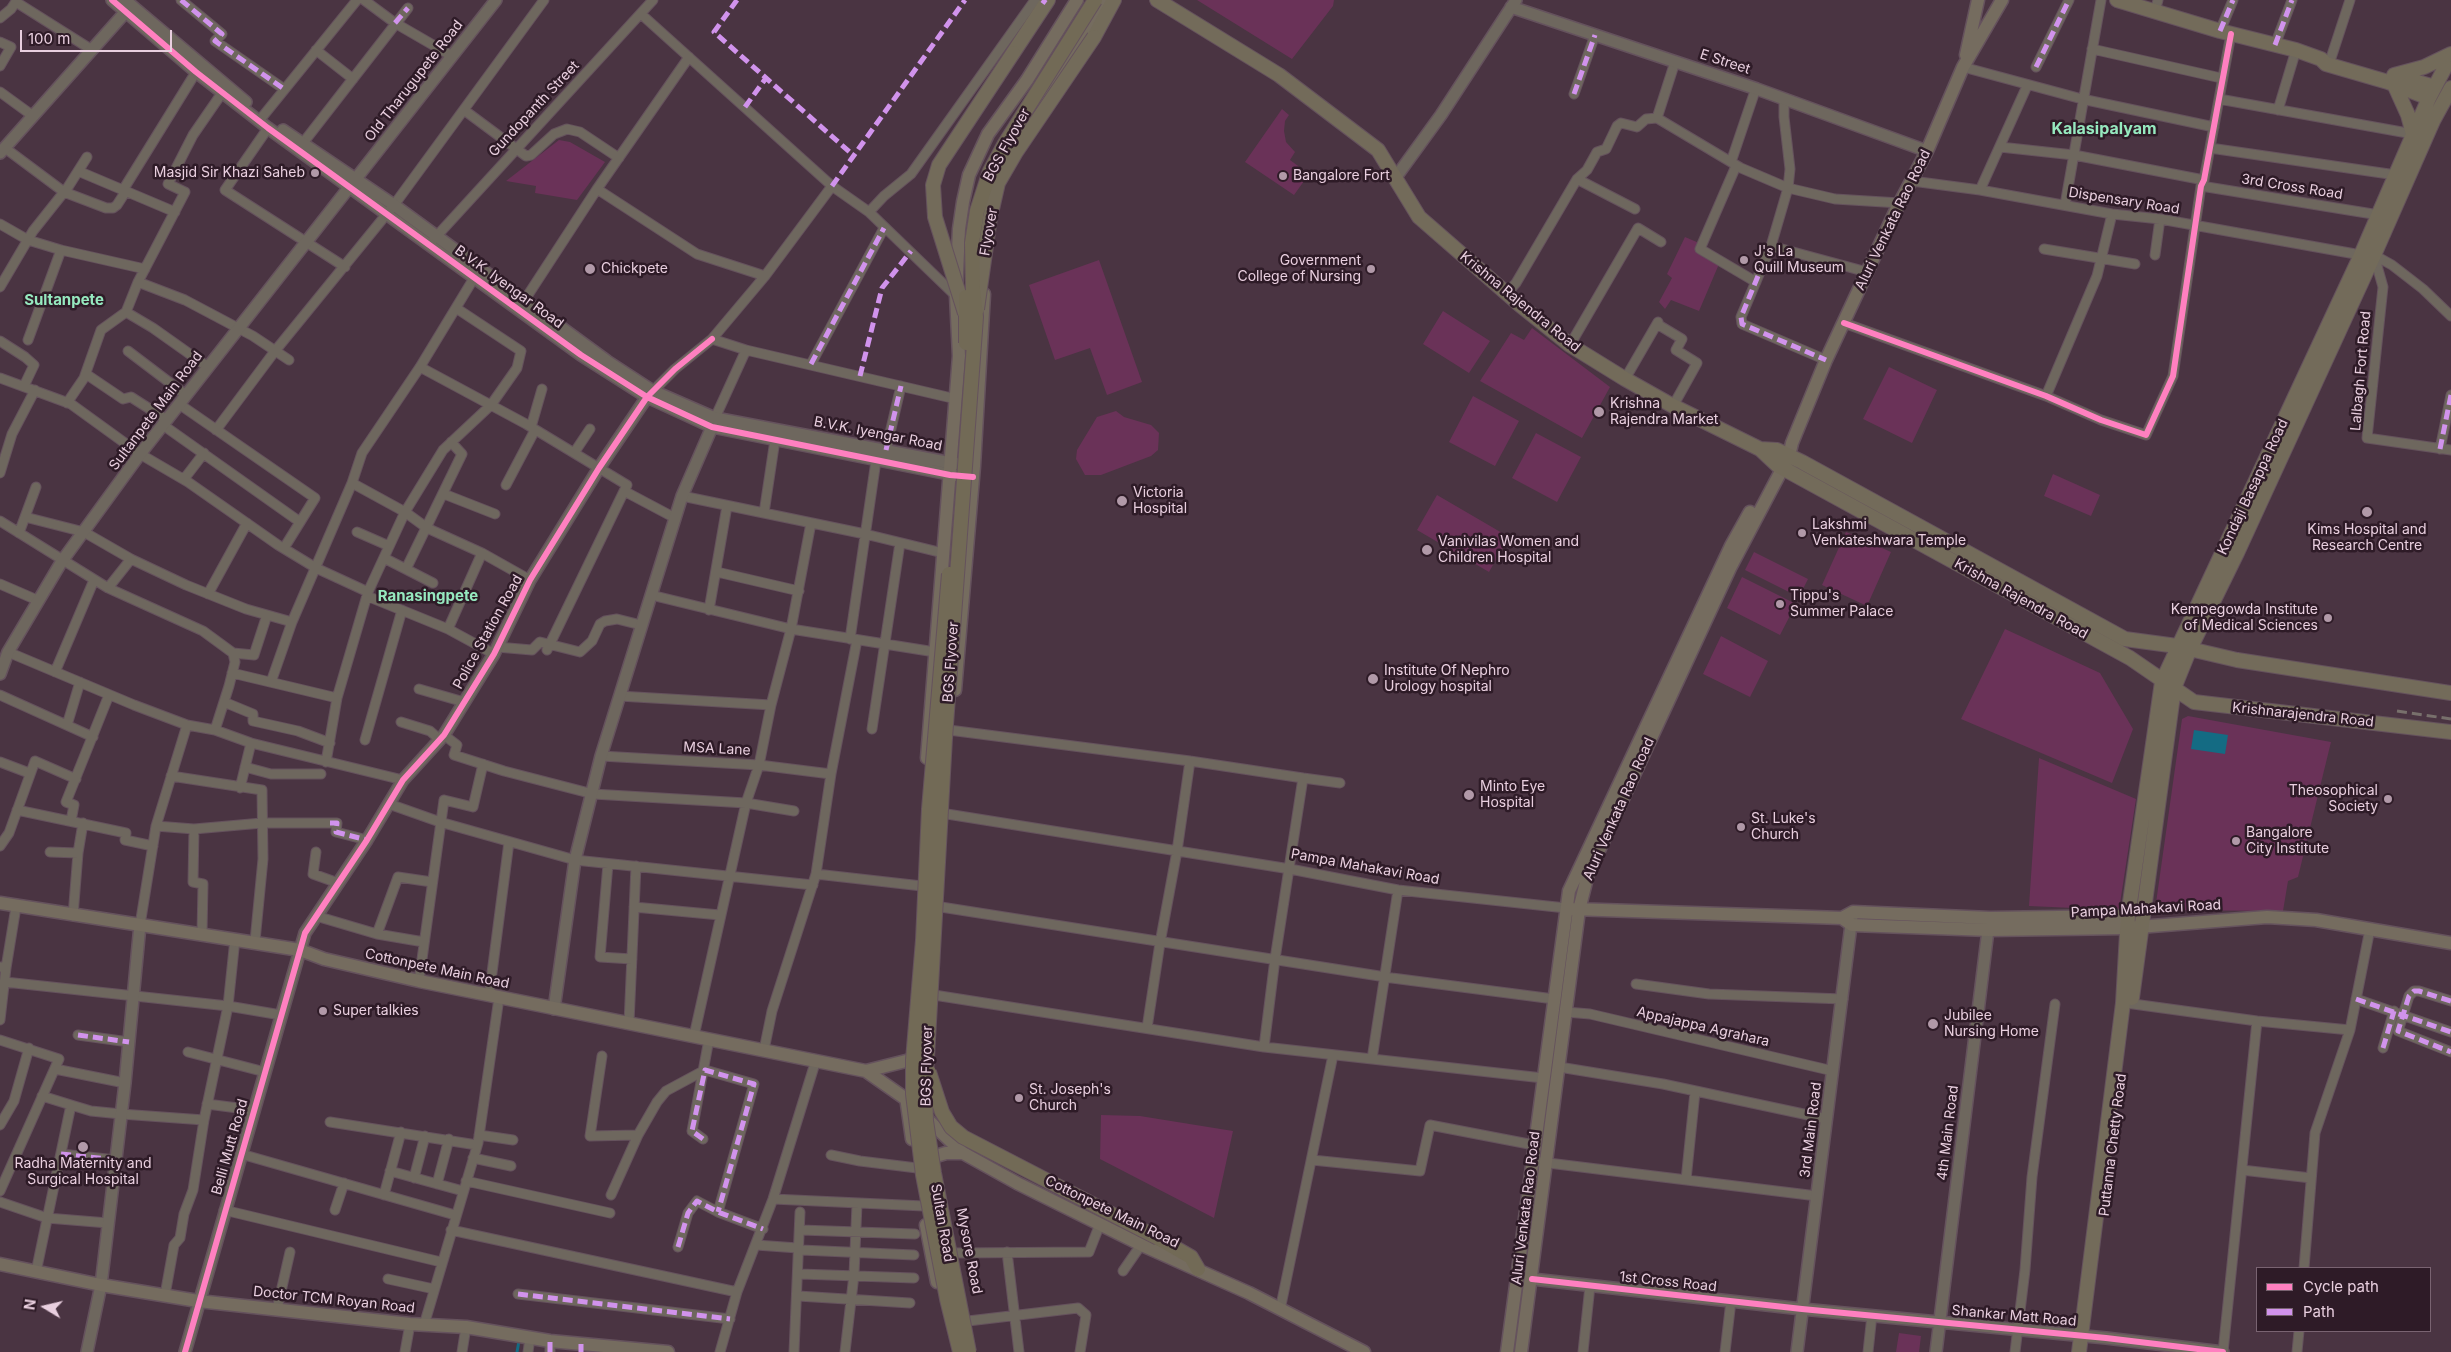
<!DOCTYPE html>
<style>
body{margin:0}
#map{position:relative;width:2451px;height:1352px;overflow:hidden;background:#4a3442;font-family:Inter,sans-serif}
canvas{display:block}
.legend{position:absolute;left:2256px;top:1267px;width:175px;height:65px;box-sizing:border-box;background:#2e1b27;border:1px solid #796371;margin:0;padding:6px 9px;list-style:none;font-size:15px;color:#e9cfdf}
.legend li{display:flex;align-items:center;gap:10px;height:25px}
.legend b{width:25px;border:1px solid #796371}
.north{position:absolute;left:20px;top:1282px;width:50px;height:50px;-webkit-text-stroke:4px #2e1b27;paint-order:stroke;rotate:279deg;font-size:14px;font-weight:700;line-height:20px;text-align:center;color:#e9cfdf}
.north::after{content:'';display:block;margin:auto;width:18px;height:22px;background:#e9cfdf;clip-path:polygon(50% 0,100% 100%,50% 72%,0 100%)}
.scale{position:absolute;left:20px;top:30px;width:152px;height:22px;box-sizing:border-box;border:2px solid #e9cfdf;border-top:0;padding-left:6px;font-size:15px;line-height:18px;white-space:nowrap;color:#e9cfdf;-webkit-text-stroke:4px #2e1b27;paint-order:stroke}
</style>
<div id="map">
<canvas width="2451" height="1352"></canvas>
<ul class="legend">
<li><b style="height:6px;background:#ff80c0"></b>Cycle path</li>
<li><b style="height:6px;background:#d193ec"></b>Path</li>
</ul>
<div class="north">N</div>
<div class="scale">100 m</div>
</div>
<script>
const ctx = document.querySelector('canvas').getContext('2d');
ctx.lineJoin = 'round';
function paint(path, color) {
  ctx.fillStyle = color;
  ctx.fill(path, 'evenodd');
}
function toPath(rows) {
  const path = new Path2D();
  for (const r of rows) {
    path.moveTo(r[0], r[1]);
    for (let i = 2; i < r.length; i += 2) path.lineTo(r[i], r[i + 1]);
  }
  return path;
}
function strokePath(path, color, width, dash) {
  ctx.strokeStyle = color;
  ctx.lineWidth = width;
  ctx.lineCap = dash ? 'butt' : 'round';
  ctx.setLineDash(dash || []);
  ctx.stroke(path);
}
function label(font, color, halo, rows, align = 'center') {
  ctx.font = font + ' Inter,sans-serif';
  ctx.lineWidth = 5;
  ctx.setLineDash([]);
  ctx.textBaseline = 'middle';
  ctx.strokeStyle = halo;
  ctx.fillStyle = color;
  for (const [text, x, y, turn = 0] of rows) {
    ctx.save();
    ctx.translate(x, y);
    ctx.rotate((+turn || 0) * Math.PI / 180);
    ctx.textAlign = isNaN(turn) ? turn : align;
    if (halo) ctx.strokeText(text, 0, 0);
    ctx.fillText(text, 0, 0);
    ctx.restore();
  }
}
paint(toPath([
 [1197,0,1334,0,1333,6,1292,59],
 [1282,109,1289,115,1285,121,1284,131,1286,142,1295,152,1290,160,1309,174,1294,195,1245,162],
 [559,140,570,142,605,162,577,200,535,193,536,186,506,181],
 [1685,237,1699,243,1719,264,1699,311,1671,300,1665,309,1659,302,1672,278,1667,274],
 [1099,260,1142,382,1107,395,1090,348,1055,360,1029,285],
 [1443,311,1490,341,1469,373,1423,344],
 [1532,328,1610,387,1582,438,1480,381,1511,333,1524,340],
 [1889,367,1937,390,1912,443,1863,419],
 [1473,396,1519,421,1495,466,1449,442],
 [1116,411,1124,417,1151,425,1159,433,1158,450,1151,456,1101,475,1085,475,1076,459,1077,450,1097,417],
 [1536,433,1581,457,1557,502,1512,478],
 [2053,474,2100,495,2091,516,2044,496],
 [1437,495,1509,537,1489,572,1417,530],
 [1846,532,1891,552,1867,606,1822,585],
 [1754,552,1808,579,1799,597,1745,570],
 [1742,577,1796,604,1780,635,1727,608],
 [2005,629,2100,673,2133,729,2112,783,1961,719],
 [1721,636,1768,661,1750,697,1703,674],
 [2188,716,2331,742,2298,877,2288,881,2283,911,2155,910,2182,719],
 [2039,758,2136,799,2119,910,2029,906],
 [1101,1115,1140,1116,1233,1131,1214,1218,1100,1159],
 [1899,1333,1921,1336,1919,1352,1896,1352]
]), '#6a3258');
paint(toPath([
 [2194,730,2228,735,2225,754,2191,749]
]), '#146b83');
strokePath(toPath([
 [517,1352,519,1341]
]), '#146b83', 3);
const minor = toPath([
 [181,0,222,34,215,41,284,89],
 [364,0,395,23,452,56],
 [16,2,92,50],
 [2155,11,2158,0],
 [641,14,832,186,869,212,956,296],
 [0,18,11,9,17,0],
 [2220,31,2233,0],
 [0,42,11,47,0,66],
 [2275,45,2292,0],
 [2092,49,2221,78],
 [316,50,353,79],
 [2331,58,2350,0],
 [1675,62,1657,118,1741,168,1788,188,1790,169,1784,117,1784,99],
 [1963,67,2082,99,2214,127],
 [2036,67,2069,0],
 [0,92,33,116],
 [1574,94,1595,35],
 [2219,99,2413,134],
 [464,110,526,156,531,155,554,134,567,129,580,132,619,158],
 [2278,110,2296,50],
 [263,116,357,0],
 [268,128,225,190,345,267],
 [303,143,408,8],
 [2000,147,2074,155,2204,180],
 [5,148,64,192,106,208,113,208,117,205,126,191],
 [2210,148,2396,175],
 [1731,162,1756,88],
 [1736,166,1700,249,1756,282],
 [78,171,175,212],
 [1577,179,1635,209],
 [1912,181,1980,190,2112,214,2160,219,2361,255,2374,255,2392,265,2423,289,2451,316],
 [832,186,765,276,712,339,746,350,956,399],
 [2201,186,2379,215],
 [597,189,689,57],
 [123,190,196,72],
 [1980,190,2027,86],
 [2065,205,2101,0],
 [869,212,884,196,911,174,1035,0],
 [0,224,28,240,61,250,145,269],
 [434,239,653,0],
 [1771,246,1867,272],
 [2044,249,2135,264],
 [2155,255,2160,219],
 [2374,255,2383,287,2367,438,2451,450],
 [138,282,185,300,253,336,289,360],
 [0,287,33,231,68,187,87,157],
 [1507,293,1516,283,1577,179,1587,170,1597,152,1606,149,1617,126,1621,123,1637,127,1646,119,1657,118],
 [524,301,597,189,697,254,765,276],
 [126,312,153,328,208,367],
 [1844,323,2046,396,2101,420,2146,435,2173,376,2201,186,2204,180,2231,34],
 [1657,324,1682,339,1676,350,1697,363,1673,406],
 [28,340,61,250],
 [0,341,25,357,34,365,24,386],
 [1570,345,1638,228,1661,242],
 [128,351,186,395],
 [1826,360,1742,324,1741,317,1771,246,1788,188,1835,199,1900,203],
 [811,364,884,228],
 [420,367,526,424,627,485,547,650],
 [86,374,123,399,131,397,167,420],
 [0,378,71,404,140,454,188,482,278,545,316,568,368,592],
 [1625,379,1658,322],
 [649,395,675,369,712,339],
 [2046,396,2097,276,2112,214],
 [67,403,84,378,101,330,126,312,138,282,185,192,168,184,193,135,222,93],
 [179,404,315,498,284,548],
 [715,418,746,350],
 [163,425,300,522],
 [531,427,542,389],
 [216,430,275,351,394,205,544,0],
 [2440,449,2451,395],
 [886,450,901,386],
 [574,453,590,429],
 [0,473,12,434,35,390],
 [184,479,204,453],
 [352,483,405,512,427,528,482,553,530,580],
 [506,485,535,430],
 [624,491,675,518],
 [444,494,495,514],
 [682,496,865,534,943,553],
 [764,513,775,440],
 [25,517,84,532,131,559,186,585,246,609,292,622],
 [0,521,108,588,203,631,233,653,235,662,229,686,215,730],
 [357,532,389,546],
 [19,533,36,487],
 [384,558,433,583],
 [406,569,462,454,451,442],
 [717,572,799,591],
 [0,584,37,600],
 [108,588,131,559],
 [208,594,247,523],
 [651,595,791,629,935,652],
 [367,596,448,629,494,654],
 [709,610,727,506],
 [448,629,482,553],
 [850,639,877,454],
 [497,647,532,650,540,642,580,652,592,641,600,624,605,621,617,619,641,625],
 [8,652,134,705,187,725,215,730,251,743,403,780],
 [233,653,254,655,267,615],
 [55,672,94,580],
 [232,673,337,698],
 [271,682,292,622,352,483,362,453,420,367,474,278],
 [419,689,464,702],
 [0,695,93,737],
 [619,696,771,705],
 [224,702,253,714,253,721,298,731,330,743],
 [401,722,430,731,440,740],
 [67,725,80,682],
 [872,729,900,543],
 [941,729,1190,761,1303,778,1275,959,1264,1047],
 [444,735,457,745,454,755,504,771,593,794,746,803,794,811],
 [365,740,402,610],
 [601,756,759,765,831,774],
 [0,762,29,773],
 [326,762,337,698,368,592,405,512,443,450,491,405,517,368,521,351,456,308],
 [245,767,271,774,321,774],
 [171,776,262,790,263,859,255,941],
 [1303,778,1340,783],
 [240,788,251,743],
 [389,804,440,822,575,860,813,885],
 [17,810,126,833,125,840,153,846],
 [947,814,1290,869,1398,890,1566,908],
 [71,821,74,805,66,802,109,695],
 [156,826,194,829,262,823,337,823,336,832,367,840],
 [194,829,193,882,203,884,202,934],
 [0,846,9,833,35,761,76,779],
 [50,852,78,853],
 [316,852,313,874,338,883],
 [608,864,600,957,632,959],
 [816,874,922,886],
 [634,907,720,915],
 [941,907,1392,978,1554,999],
 [73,916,78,853,83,823],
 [316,916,377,934,424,942],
 [140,925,156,826,187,725],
 [377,934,398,877,432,882],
 [0,967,6,968,0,1020],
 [6,968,16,907],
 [419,981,444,800,473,807,483,764],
 [5,982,228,1006,281,1015],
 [1636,984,1709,994,1843,999],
 [934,995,1264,1047,1543,1078],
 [489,996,509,842],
 [2356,999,2451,1032],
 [2451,1001,2419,991,2414,991,2409,996,2398,1031,2451,1052],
 [2126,1003,2257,1021,2350,1030],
 [1566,1012,1590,1014,1833,1071],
 [629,1023,636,866],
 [1147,1028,1160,943,1177,851,1190,761],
 [78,1035,129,1042],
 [694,1036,746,803,759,765,771,705,791,629,811,523],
 [0,1040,59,1059,0,1191],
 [2383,1048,2394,1011],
 [764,1050,772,1011,816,874,831,774,857,640],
 [188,1052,265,1072],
 [602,1056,590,1136,638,1135],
 [1372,1059,1398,890],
 [1559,1067,1663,1084,1827,1119],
 [55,1069,125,1083],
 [42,1096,71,1105],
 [207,1104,253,1110],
 [330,1122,477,1145],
 [0,1125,14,1101,29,1048],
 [479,1135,513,1140],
 [703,1139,692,1131,709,1039],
 [61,1154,116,1160],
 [241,1154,455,1215],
 [831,1155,860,1161,917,1168],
 [473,1158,511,1166],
 [1312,1160,1420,1171,1430,1125,1534,1145],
 [1532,1161,1817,1196],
 [2242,1170,2311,1178],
 [390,1171,463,1191],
 [414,1178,425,1136],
 [1686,1180,1695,1092],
 [466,1181,610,1213],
 [437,1184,449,1139],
 [384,1195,401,1132],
 [611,1195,638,1135,657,1102,666,1091,705,1070,754,1084,718,1212],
 [773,1199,924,1206],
 [0,1202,47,1218,108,1223],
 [224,1210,441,1262],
 [335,1210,344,1183],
 [451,1230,737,1292],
 [801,1230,915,1234],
 [756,1245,798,1248],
 [678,1247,688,1213,697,1201,718,1212,763,1229],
 [801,1250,914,1255],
 [1007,1252,1019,1352],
 [953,1253,1089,1252,1100,1224],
 [2304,1268,2315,1133,2350,1030,2370,929],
 [1123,1271,1141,1245],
 [36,1272,71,1105,91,1111,121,1114,204,1120],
 [800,1274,914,1278],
 [388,1279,434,1289],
 [518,1294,730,1319],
 [165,1295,174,1245,180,1238,184,1214,193,1190,204,1120,228,1006,235,939],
 [798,1296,910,1303],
 [277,1309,290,1252],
 [1280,1310,1333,1055],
 [968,1321,1078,1308,1086,1315,1080,1352],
 [424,1325,478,1143,499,998],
 [405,1352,410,1324],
 [462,1352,466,1327],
 [528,1352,530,1338],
 [550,1352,550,1341],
 [720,1352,737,1292,773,1199,816,1060],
 [794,1352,800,1212],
 [845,1352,854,1275,857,1204],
 [1583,1352,1590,1286],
 [1725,1352,1731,1301],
 [1868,1352,1872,1315],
 [2015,1352,2025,1270,2032,1177,2055,1004],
 [2223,1352,2257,1021],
 [2297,1352,2299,1331]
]);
const tertiary = toPath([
 [112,0,196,72,268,128,581,355,647,397,712,427,958,476],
 [125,0,246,102],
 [1511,7,1757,89,1927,151],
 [283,130,394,205,607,361,653,391,715,418,951,463,974,466],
 [0,153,130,7],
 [1396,177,1441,115,1516,0],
 [0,674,8,652,62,561,140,454,496,0],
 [554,1009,575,860,601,756,682,496,712,427],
 [1532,1279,1802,1309,2106,1338,2223,1352],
 [87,1352,101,1285,125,1083,140,925],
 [185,1352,305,933,367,840,403,780,444,735,494,654,530,580,599,468,647,397],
 [1797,1352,1852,917],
 [1936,1352,1989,922]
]);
const secondary = toPath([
 [1966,55,1978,0],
 [1033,114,1105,0],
 [955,690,974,466,984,294],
 [927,758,959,356,956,296,959,229,963,202,969,175,988,134,1027,80,1077,0],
 [0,903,300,950,324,959,419,981,866,1071,906,1099,963,1153,1017,1183,1144,1246,1249,1293,1364,1352],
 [1572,909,1842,918,1853,912,1990,918,2128,916],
 [1842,918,1852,925,1989,930,2126,928,2267,917,2316,920,2451,943],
 [866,1071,910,1060],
 [906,1097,912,1139],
 [923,1160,946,1153,963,1153],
 [926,1225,937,1282],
 [0,1264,101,1285,198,1301,410,1324,466,1327,550,1341,668,1352],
 [1507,1352,1569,891,1731,546,1750,512],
 [1521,1352,1579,910,1588,874,1730,568,1789,456,1792,443,1826,360,1896,210,1927,151,1963,67,2002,0]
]);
const primary = toPath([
 [1157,0,1279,75,1378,150,1419,217,1520,305,1570,345,1625,379,1673,406,1760,449,1777,465,2130,658,2194,702,2451,732],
 [2117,0,2220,31,2296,50,2321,59,2326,64,2388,82,2429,98],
 [1094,37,1114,0],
 [1013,53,1048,0],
 [2394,75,2424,67,2451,54],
 [2399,77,2435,87],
 [2394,84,2408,115,2413,134],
 [1760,449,1777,450,1802,462,2125,639,2177,646,2237,660,2451,693],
 [2132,998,2174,688,2189,651,2237,553,2374,255,2433,121,2451,88],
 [2079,1352,2123,1003,2128,916,2162,682,2361,255,2429,98,2451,56]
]);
const trunk = toPath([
 [1158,1238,1191,1257,1198,1269]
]);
strokePath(minor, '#65525d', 11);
strokePath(tertiary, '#65525d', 14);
strokePath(secondary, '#65525d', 15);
strokePath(primary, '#65525d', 16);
strokePath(trunk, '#65525d', 16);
strokePath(minor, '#6e675e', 9);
strokePath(tertiary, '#6e675e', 11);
strokePath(secondary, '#756c5f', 12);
strokePath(primary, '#736b5a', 14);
strokePath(trunk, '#726a56', 14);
strokePath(toPath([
 [2397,711,2451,719]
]), '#78706c', 3, [10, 5]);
const primaryBridge = toPath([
 [977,309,990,218,998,183,1016,152,1094,37],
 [965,313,935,217,933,185,939,165,1013,53]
]);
const trunkBridge = toPath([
 [966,343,966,297],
 [949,574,929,809,923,940,913,1060,913,1094,923,1175,947,1299,960,1352],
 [929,1072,942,1112,951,1127,963,1137,1158,1238],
 [969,1352,934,1173,926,1121,925,1093,945,738,976,317,973,290,972,243,977,211,990,171,1004,145,1095,0]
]);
strokePath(primaryBridge, '#65525d', 16, []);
strokePath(trunkBridge, '#65525d', 16, []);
strokePath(primaryBridge, '#736b5a', 14);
strokePath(trunkBridge, '#726a56', 14);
strokePath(toPath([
 [181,0,222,34,215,41,284,89],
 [737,0,714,32,853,155],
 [1042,0,1046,3],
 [395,23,408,8],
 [2220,31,2233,0],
 [2275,45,2292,0],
 [2036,67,2069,0],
 [1574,94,1595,35],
 [745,107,766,78],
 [832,186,965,0],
 [1758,276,1741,317,1742,324,1826,360],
 [811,364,884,228],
 [860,376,882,288,911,251],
 [2440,449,2451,395],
 [886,450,901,386],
 [330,823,337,823,336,832,367,840],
 [2356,999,2451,1032],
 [2451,1001,2419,991,2414,991,2409,996,2398,1031,2451,1052],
 [78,1035,129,1042],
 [2383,1048,2394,1011],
 [703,1139,692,1131,705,1070,754,1084,718,1212],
 [61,1154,116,1160],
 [678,1247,688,1213,697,1201,718,1212,763,1229],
 [518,1294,730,1319],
 [550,1352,550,1341],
 [581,1352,581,1344]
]), '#d193ec', 5, [10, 5]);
strokePath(toPath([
 [112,0,196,72,268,128,581,355,647,397,712,427,950,475,973,477],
 [1844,323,2046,396,2101,420,2146,435,2173,376,2201,186,2204,180,2231,34],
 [1532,1279,1802,1309,2106,1338,2223,1352],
 [185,1352,305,933,367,840,403,780,444,735,494,654,530,580,599,468,647,397,675,369,712,339]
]), '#ff80c0', 6);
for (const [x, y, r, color] of [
 [315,173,5,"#b199a8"],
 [1283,176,5,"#b199a8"],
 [1744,260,5,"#b199a8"],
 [590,269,6,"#b199a8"],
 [1371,269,5,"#b199a8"],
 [1599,412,6,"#b199a8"],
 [1122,501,6,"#b199a8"],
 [2367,512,6,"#b199a8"],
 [1802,533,5,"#b199a8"],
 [1427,550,6,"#b199a8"],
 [1780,604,5,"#b199a8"],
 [2328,618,5,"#b199a8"],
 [1373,679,6,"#b199a8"],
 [1469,795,6,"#b199a8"],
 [2388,799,5,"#b199a8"],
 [1741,827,5,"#b199a8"],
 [2236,841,5,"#b199a8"],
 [323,1011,5,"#b199a8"],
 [1933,1024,6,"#b199a8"],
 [1019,1098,5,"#b199a8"],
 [83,1147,6,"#b199a8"]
]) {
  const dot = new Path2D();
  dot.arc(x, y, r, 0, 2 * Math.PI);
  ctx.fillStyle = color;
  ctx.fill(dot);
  strokePath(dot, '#2e1b27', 2);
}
label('14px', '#e9cfdf', '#2e1b27', [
 ["E Street",1725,62,18],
 ["Old Tharugupete Road",414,81,-52],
 ["Gundopanth Street",534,109,-47],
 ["BGS Flyover",1007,145,-61],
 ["3rd Cross Road",2292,187,9],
 ["Dispensary Road",2124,201,9],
 ["Aluri Venkata Rao Road",1893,220,-64],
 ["Flyover",989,232,-80],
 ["B.V.K. Iyengar Road",509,287,36],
 ["Krishna Rajendra Road",1520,302,39],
 ["Lalbagh Fort Road",2361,371,-85],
 ["Sultanpete Main Road",156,411,-53],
 ["B.V.K. Iyengar Road",878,434,11],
 ["Kondaji Basappa Road",2253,487,-65],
 ["Krishna Rajendra Road",2021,599,29],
 ["Police Station Road",488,632,-61],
 ["BGS Flyover",951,662,-86],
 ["Krishnarajendra Road",2303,715,6],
 ["MSA Lane",717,749,3],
 ["Aluri Venkata Rao Road",1619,809,-66],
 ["Pampa Mahakavi Road",1365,867,10],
 ["Pampa Mahakavi Road",2146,909,-3],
 ["Cottonpete Main Road",437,969,12],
 ["Appajappa Agrahara",1703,1027,13],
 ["BGS Flyover",927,1066,-89],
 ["3rd Main Road",1811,1130,-83],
 ["4th Main Road",1948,1133,-83],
 ["Puttanna Chetty Road",2113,1145,-83],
 ["Belli Mutt Road",230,1147,-74],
 ["Aluri Venkata Rao Road",1526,1208,-83],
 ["Cottonpete Main Road",1112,1212,26],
 ["Sultan Road",942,1223,80],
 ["Mysore Road",969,1251,79],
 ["1st Cross Road",1668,1282,6],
 ["Doctor TCM Royan Road",334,1300,6],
 ["Shankar Matt Road",2014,1316,5]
]);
label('14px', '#e9cfdf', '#2e1b27', [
 ["Masjid Sir Khazi Saheb",305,173,"right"],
 ["Bangalore Fort",1293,176],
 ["J's La",1754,252],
 ["Quill Museum",1754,268],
 ["Government",1361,261,"right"],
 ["College of Nursing",1361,277,"right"],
 ["Chickpete",601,269],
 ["Krishna",1610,404],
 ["Rajendra Market",1610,420],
 ["Victoria",1133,493],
 ["Hospital",1133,509],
 ["Lakshmi",1812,525],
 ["Venkateshwara Temple",1812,541],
 ["Kims Hospital and",2367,530,"center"],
 ["Research Centre",2367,546,"center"],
 ["Vanivilas Women and",1438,542],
 ["Children Hospital",1438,558],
 ["Tippu's",1790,596],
 ["Summer Palace",1790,612],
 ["Kempegowda Institute",2318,610,"right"],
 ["of Medical Sciences",2318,626,"right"],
 ["Institute Of Nephro",1384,671],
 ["Urology hospital",1384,687],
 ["Minto Eye",1480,787],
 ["Hospital",1480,803],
 ["Theosophical",2378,791,"right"],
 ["Society",2378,807,"right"],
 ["St. Luke's",1751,819],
 ["Church",1751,835],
 ["Bangalore",2246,833],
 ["City Institute",2246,849],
 ["Super talkies",333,1011],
 ["Jubilee",1944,1016],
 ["Nursing Home",1944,1032],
 ["St. Joseph's",1029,1090],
 ["Church",1029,1106],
 ["Radha Maternity and",83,1164,"center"],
 ["Surgical Hospital",83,1180,"center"]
], 'left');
label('bold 15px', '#96e9bf', '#2e1b27', [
 ["Sultanpete",64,300],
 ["Ranasingpete",428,596]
]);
label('bold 16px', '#96e9bf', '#2e1b27', [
 ["Kalasipalyam",2104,129]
]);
</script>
